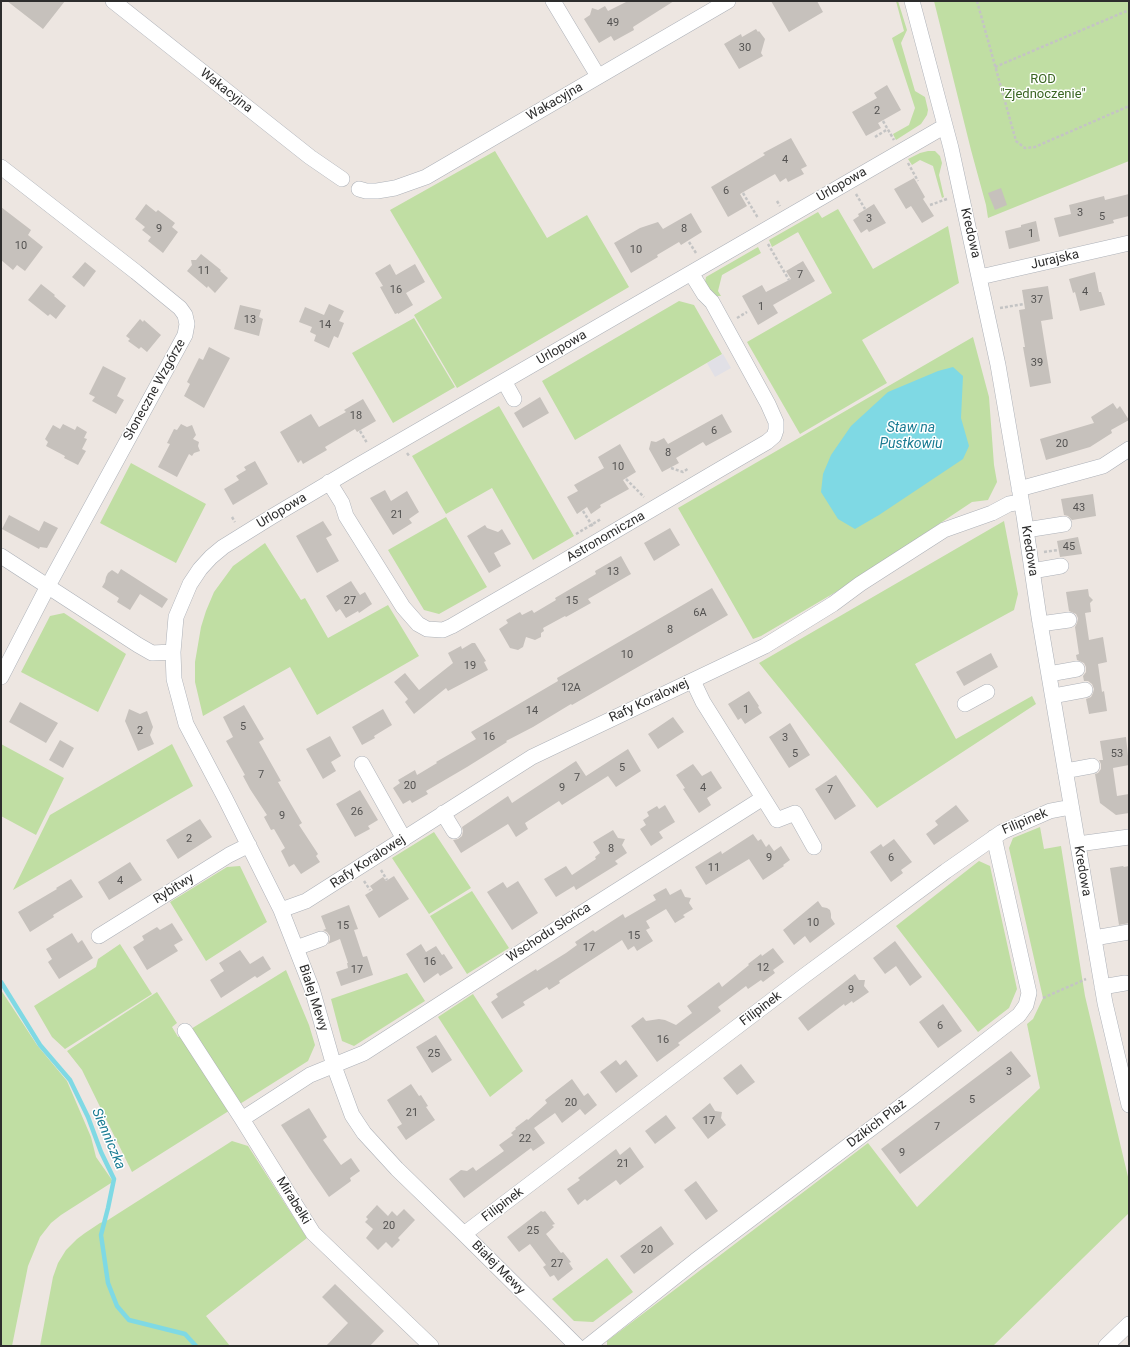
<!DOCTYPE html>
<meta charset="utf-8">
<style>
body{margin:0}
#map{position:relative;width:1130px;height:1347px;overflow:hidden;background:#ede6e1;font-family:Roboto,sans-serif}
canvas{display:block}
.frame{position:absolute;inset:0;border:2px solid #2d2d2d;pointer-events:none}
</style>
<div id="map">
<canvas width="1130" height="1347"></canvas>
<div class="frame"></div>
</div>
<script>
const ctx = document.querySelector('canvas').getContext('2d');
ctx.lineJoin = 'round';
function paint(path, color) {
  ctx.fillStyle = color;
  ctx.fill(path, 'evenodd');
}
function toPath(rows) {
  const path = new Path2D();
  for (const r of rows) {
    path.moveTo(r[0], r[1]);
    for (let i = 2; i < r.length; i += 2) path.lineTo(r[i], r[i + 1]);
  }
  return path;
}
function strokePath(path, color, width, dash) {
  ctx.strokeStyle = color;
  ctx.lineWidth = width;
  ctx.lineCap = dash ? 'butt' : 'round';
  ctx.setLineDash(dash || []);
  ctx.stroke(path);
}
function label(font, color, halo, rows, align = 'center') {
  ctx.font = font + ' Roboto,sans-serif';
  ctx.lineWidth = 3;
  ctx.setLineDash([]);
  ctx.textBaseline = 'middle';
  ctx.strokeStyle = halo;
  ctx.fillStyle = color;
  for (const [text, x, y, turn = 0] of rows) {
    ctx.save();
    ctx.translate(x, y);
    ctx.rotate((+turn || 0) * Math.PI / 180);
    ctx.textAlign = isNaN(turn) ? turn : align;
    if (halo) ctx.strokeText(text, 0, 0);
    ctx.fillText(text, 0, 0);
    ctx.restore();
  }
}
paint(toPath([
 [723,354,731,368,715,377,707,363]
]), '#e1e0e6');
paint(toPath([
 [896,1,898,1,907,30,901,43,915,91,925,97,928,110,927,115,921,124,896,140,893,134,909,125,915,108,892,38,904,31],
 [934,1,1129,1,1129,161,988,218,986,205,971,150],
 [495,151,547,238,587,215,629,287,457,388,414,315,442,298,390,210],
 [928,151,935,151,940,156,942,163,939,175,944,197,942,198,933,166,920,160,912,165,908,159,920,153],
 [838,209,873,269,948,226,959,283,862,340,887,383,800,434,747,342,832,293,798,232,805,228,772,247,769,240,818,212,822,218],
 [758,247,761,253,722,275,718,291,721,296,715,296,708,289,705,282,706,277],
 [679,301,694,305,722,354,575,440,542,381],
 [414,318,455,387,393,423,352,353],
 [973,337,989,397,994,465,997,482,988,500,972,502,846,586,761,636,753,639,678,508],
 [499,406,574,536,533,560,492,488,446,514,412,456],
 [131,463,206,504,176,563,100,523],
 [446,517,487,587,439,614,424,610,388,550],
 [1004,521,1018,594,1014,610,915,664,956,739,1032,696,1036,704,877,808,759,663],
 [265,543,301,600,305,598,328,638,388,605,419,656,317,715,290,667,203,716,195,682,195,662,201,627,206,611,214,592,233,566],
 [64,613,126,654,98,712,21,672,50,616],
 [1,744,64,778,36,835,1,816],
 [172,744,193,786,13,890,50,815],
 [1040,827,1044,849,1061,846,1085,996,1129,1181,1129,1213,993,1346,607,1346,607,1341,868,1143,917,1207,1040,1088,1027,1024,1033,1019,1043,998,1009,848,1013,838],
 [434,832,471,888,429,914,392,858],
 [979,861,990,866,1017,989,1009,1008,978,1032,896,926],
 [240,866,267,922,206,961,170,902,227,867],
 [472,891,509,948,467,974,430,916],
 [120,944,152,994,65,1049,52,1037,34,1006,96,967,98,959],
 [286,970,309,1025,315,1045,308,1061,132,1172,82,1070,67,1051,157,992,177,1023,172,1027,178,1037],
 [407,973,425,1001,354,1046,342,1041,331,999],
 [1,990,37,1045,67,1081,91,1137,96,1157,112,1180,111,1183,61,1215,51,1223,40,1237,28,1266,12,1346,1,1346],
 [473,994,523,1071,490,1097,438,1017],
 [232,1141,248,1146,307,1238,206,1316,230,1346,40,1346,53,1277,58,1263,66,1250,77,1239,85,1233,100,1223,108,1220],
 [607,1258,633,1292,593,1322,574,1321,552,1299]
]), '#c0dea3');
paint(toPath([
 [953,367,963,376,961,418,969,446,963,459,879,515,855,529,838,519,821,492,823,474,831,455,851,426,888,392,938,371]
]), '#7fd9e4');
strokePath(toPath([
 [1,982,40,1045,70,1080,88,1117,101,1152,114,1179,108,1208,101,1235,108,1283,117,1306,129,1320,185,1334,196,1346]
]), '#7fd9e4', 4.5);
paint(toPath([
 [7,1,65,1,43,29],
 [628,1,674,1,633,27,634,30,614,41,611,36,599,43,584,19,590,15,592,8,598,10,605,6,608,11],
 [771,1,817,1,823,12,789,32],
 [756,29,758,32,759,31,765,39,761,53,763,56,739,69,724,44,741,34,742,37],
 [887,85,901,110,878,123,881,128,866,136,852,112,877,98,874,93],
 [791,138,807,166,801,169,804,174,788,182,786,178,780,182,775,174,752,187,740,194,747,206,728,217,711,187,765,155,763,153],
 [914,178,925,197,923,199,934,216,922,223,911,206,906,209,894,189],
 [1001,188,1007,205,995,210,988,193],
 [1129,194,1129,216,1113,220,1114,223,1059,237,1054,218,1071,214,1069,205,1104,196,1105,200],
 [146,204,156,212,158,210,175,223,172,227,178,232,163,253,148,241,151,237,142,230,145,227,135,219],
 [874,204,886,223,869,232,867,229,861,233,853,220,859,216,858,214],
 [1,207,31,230,28,235,43,247,25,271,17,265,13,270,1,260],
 [691,213,702,232,681,245,679,242,657,255,658,257,631,273,614,243,640,228,658,222,663,229],
 [1036,221,1040,241,1009,249,1005,231,1021,227,1021,225],
 [201,254,221,270,220,271,228,278,215,293,208,286,207,288,187,271,192,265,191,260,196,260],
 [803,261,815,281,773,305,778,313,758,325,742,296,762,285,766,292,791,279,786,271],
 [85,262,96,271,84,287,72,277],
 [390,264,396,275,415,264,425,282,406,293,413,305,398,314,398,313,395,314,380,287,383,286,375,273],
 [1095,272,1099,292,1101,292,1105,305,1080,311,1075,292,1073,293,1069,279],
 [41,284,55,295,54,296,66,306,56,319,50,314,48,316,28,300],
 [1048,286,1053,319,1041,321,1051,383,1030,387,1023,347,1025,347,1019,310,1025,309,1022,290],
 [329,304,344,311,339,321,344,323,338,338,334,336,329,348,314,341,316,335,310,332,312,327,299,322,305,307,324,315],
 [240,305,261,310,259,317,263,319,259,336,234,329],
 [140,319,143,322,144,320,161,335,147,352,141,347,139,349,128,341,130,339,126,336],
 [209,347,230,358,204,408,184,396,190,384,187,382,199,358,203,360],
 [103,366,126,378,117,396,124,400,116,414,92,401,95,397,89,394],
 [540,397,549,413,523,428,514,413],
 [363,399,376,421,357,432,355,429,325,447,327,450,303,464,301,460,298,463,280,432,311,414,319,427,346,412,344,410],
 [1113,403,1117,409,1120,406,1129,420,1111,430,1112,433,1090,447,1046,460,1040,439,1094,423,1091,417],
 [722,414,732,432,706,446,703,442,676,458,679,463,662,472,649,449,651,441,656,442,664,438,668,444],
 [63,424,75,430,77,426,87,432,84,438,87,439,82,449,86,451,78,465,64,458,65,456,46,446,48,442,45,439,53,425,60,429],
 [181,424,187,427,192,425,196,435,193,439,199,442,198,446,200,451,194,453,192,456,189,454,177,477,158,467,170,444,167,443,174,429,177,430],
 [620,444,636,472,623,480,629,489,600,505,601,507,591,514,587,507,577,514,567,497,578,491,574,485,604,468,598,457],
 [255,461,268,484,233,505,224,489,239,480,236,476,246,470,244,467],
 [385,490,391,501,407,491,419,512,409,519,412,523,393,535,370,498],
 [1093,494,1096,516,1072,520,1068,516,1064,515,1061,499],
 [9,515,39,531,44,521,58,528,47,548,40,547,39,549,2,529],
 [323,521,332,535,326,538,339,561,317,573,296,536],
 [485,525,487,528,498,532,502,529,511,544,494,553,501,566,489,573,467,536],
 [670,528,680,545,654,561,644,543],
 [1078,537,1082,554,1060,557,1057,541],
 [621,556,631,574,588,599,591,603,566,617,565,616,543,628,544,631,541,633,541,637,535,640,526,637,523,647,518,650,510,648,499,629,508,623,506,620,520,612,522,615,532,610,534,613,556,600,555,598,596,574,595,571],
 [121,569,168,599,162,608,140,594,130,610,117,602,119,598,102,587,105,582,106,577,108,573,112,570,118,574],
 [351,581,360,595,365,592,372,604,359,613,358,611,346,618,340,609,336,612,326,596],
 [712,588,728,615,572,705,571,704,533,727,506,741,507,742,467,767,426,791,428,794,412,803,410,800,403,804,393,788,400,783,398,780,415,770,417,775,437,763,436,762,476,739,471,732,558,681,557,678],
 [1088,589,1089,596,1093,600,1090,603,1091,612,1085,613,1089,640,1103,637,1107,662,1098,664,1102,692,1104,691,1107,711,1089,714,1086,699,1091,697,1093,693,1094,689,1092,684,1088,681,1084,681,1083,676,1086,672,1086,667,1084,663,1077,660,1076,655,1079,654,1075,627,1077,623,1078,618,1076,614,1069,611,1066,592],
 [472,643,475,643,486,661,484,662,488,670,448,691,446,688,414,714,405,702,408,699,394,682,405,673,419,690,453,663,448,653,461,646,462,649],
 [991,653,998,667,964,686,956,672],
 [749,691,759,706,758,707,762,713,745,724,741,718,738,720,728,704],
 [20,702,58,723,46,743,9,722],
 [244,705,264,739,259,742,281,781,278,782,302,823,299,825,318,854,316,856,320,862,301,874,294,864,289,867,281,851,285,848,274,829,271,830,264,817,267,815,250,789,243,776,245,775,226,741,233,737,223,717],
 [129,709,140,714,147,711,153,727,150,735,154,744,138,751,125,721],
 [383,709,392,725,374,736,375,738,362,745,352,727],
 [673,717,684,732,658,749,648,734],
 [790,723,810,755,789,768,769,737],
 [330,736,341,756,331,762,336,771,323,779,306,749],
 [1126,737,1129,765,1113,768,1117,796,1129,794,1129,813,1116,815,1100,803,1095,774,1098,773,1101,769,1101,764,1099,760,1103,760,1100,741],
 [60,740,74,748,63,768,49,760],
 [628,749,641,771,616,787,608,776,562,805,559,801,525,823,528,829,516,837,508,824,461,853,453,840,458,839,462,836,463,831,462,827,508,796,512,803,576,761,586,776],
 [693,764,702,776,711,771,722,788,707,798,711,805,699,813,683,789,685,788,676,775],
 [836,775,856,806,835,820,815,789],
 [360,790,378,820,368,826,370,829,355,837,336,804],
 [665,805,675,822,659,832,663,838,651,846,640,829,646,825,643,820,649,816,647,812,657,806,659,809],
 [956,805,969,821,934,845,926,834,938,825,935,821],
 [200,819,212,837,178,859,166,840],
 [613,830,618,838,625,839,622,845,627,853,615,861,618,864,605,872,576,890,574,886,556,897,544,879,566,866,572,875,596,859,595,857,600,853,593,842],
 [753,834,758,841,761,839,766,847,769,844,774,851,781,846,790,860,783,865,784,866,763,880,749,859,706,885,695,867,721,851,722,854],
 [894,839,912,862,901,870,903,873,891,882,870,852,881,844,883,847],
 [130,862,142,880,109,900,98,882],
 [1123,866,1124,867,1129,866,1129,923,1119,925,1110,868],
 [394,876,409,899,379,918,365,895,373,890,370,886,383,877,386,881],
 [71,879,83,897,53,915,54,917,30,932,18,912,57,889,56,888],
 [518,881,538,913,512,930,487,892,503,882,507,888],
 [666,888,670,895,681,889,685,897,691,898,689,903,693,909,683,915,685,917,675,923,666,909,646,921,650,928,646,930,653,941,637,951,634,946,628,950,622,940,559,981,560,983,549,990,547,987,523,1002,525,1005,502,1019,491,1002,498,997,496,994,536,969,537,971,566,953,577,945,575,942,593,930,595,932,623,914,625,918,656,900,653,895],
 [818,901,822,907,827,908,830,910,831,914,831,918,835,924,810,943,805,936,794,945,783,930],
 [349,905,358,929,354,930,363,957,367,956,373,975,341,986,336,972,348,968,347,963,348,963,340,939,328,944,330,940,330,936,327,932,323,930,326,929,321,916],
 [172,923,183,940,174,945,178,951,147,970,133,947,144,940,142,936,157,927,160,930],
 [72,933,78,943,82,940,93,958,59,979,48,962,52,959,46,949],
 [895,941,922,977,910,986,896,966,885,974,873,958],
 [421,944,426,952,436,946,442,955,444,954,453,968,440,976,438,973,424,983,406,954],
 [773,948,784,962,773,970,775,973,763,982,761,980,748,989,746,986,718,1007,721,1011,678,1043,680,1045,657,1062,631,1026,643,1017,646,1021,659,1019,665,1020,676,1025,692,1013,687,1006,719,982,722,987,749,965,748,964,761,954,762,956],
 [240,950,250,964,263,956,271,969,257,978,255,976,221,998,210,980,224,971,219,963],
 [855,974,859,980,865,980,864,986,869,992,853,1003,852,1001,845,1006,844,1004,808,1031,798,1018],
 [943,1004,962,1031,938,1048,919,1022],
 [436,1035,452,1060,432,1073,416,1047],
 [1011,1051,1031,1076,900,1174,881,1149],
 [616,1060,620,1065,626,1060,638,1076,616,1093,600,1072],
 [741,1064,755,1082,737,1095,723,1078],
 [572,1079,584,1096,588,1093,597,1105,585,1115,580,1109,562,1123,555,1113,534,1128,545,1143,533,1151,531,1148,464,1198,449,1179,461,1170,467,1171,473,1167,476,1171,504,1151,499,1145,513,1135,511,1133,516,1129,515,1128,527,1119,528,1120,547,1103,545,1100],
 [411,1084,419,1096,421,1095,428,1106,426,1107,435,1120,406,1140,397,1127,402,1124,387,1100],
 [710,1103,715,1111,722,1112,721,1118,726,1125,708,1139,692,1118],
 [309,1108,327,1137,323,1140,341,1165,351,1158,360,1171,350,1178,351,1181,329,1197,309,1168,281,1125],
 [666,1115,676,1128,655,1144,645,1131],
 [630,1147,644,1167,620,1185,616,1180,587,1201,585,1199,578,1205,567,1189,580,1180,578,1178,616,1149,620,1155],
 [696,1181,718,1211,706,1220,684,1190],
 [377,1205,388,1216,392,1211,397,1216,404,1209,415,1220,398,1238,400,1240,392,1248,386,1242,378,1250,366,1238,373,1229,365,1222,368,1219,366,1217],
 [541,1211,543,1212,545,1211,555,1224,552,1225,554,1227,546,1234,561,1253,563,1252,571,1262,569,1263,573,1269,558,1281,554,1275,550,1277,543,1267,546,1265,530,1244,519,1252,507,1237],
 [661,1226,674,1244,634,1274,620,1256],
 [335,1284,384,1331,370,1346,326,1346,348,1323,322,1297]
]), '#c6c1bc');
const minor = toPath([
 [113,1,310,157,342,179],
 [553,1,598,76],
 [912,1,951,148,998,365,1024,516,1039,617,1105,1003,1129,1105],
 [1,167,136,272,180,308,185,315,187,324,185,335,48,586,1,677],
 [359,189,366,191,377,191,395,188,426,177,728,1],
 [980,277,1129,243],
 [504,381,514,399],
 [329,482,342,503,346,516,403,607,418,624,427,629,443,630,452,626,552,568,724,467,767,442,774,436,776,430,776,422,768,404,712,302,704,294,691,273],
 [1019,489,1103,466,1129,449],
 [1026,530,1064,524],
 [1,556,138,645,152,653,173,652],
 [1032,571,1061,566],
 [1040,624,1069,620],
 [1049,674,1077,669],
 [693,681,703,702,777,820,795,813,814,847],
 [1053,696,1085,690],
 [965,704,987,692],
 [362,764,404,839],
 [1065,771,1092,766],
 [443,813,454,831],
 [1078,844,1129,837],
 [281,910,306,901,532,757,765,646,833,604,860,584,944,530,992,513,1009,504,1021,502],
 [99,936,229,855,249,845],
 [1094,938,1129,932],
 [296,948,321,939],
 [1102,987,1125,983],
 [185,1031,242,1119,313,1233,431,1346],
 [242,1119,310,1075,364,1053,558,928,763,798],
 [464,1234,804,976,946,871,1002,832,1050,811,1071,807],
 [577,1346,464,1234,397,1169,364,1133,352,1115,334,1066,312,989,281,910,225,798,186,724,174,679,173,652,176,617,190,584,200,569,211,557,223,547,273,516,359,465,945,126],
 [588,1346,695,1261,913,1097,1019,1015,1026,1005,1029,993,994,837],
 [1106,1346,1129,1324]
]);
strokePath(minor, '#adb1b8', 16);
strokePath(toPath([
 [977,1,1016,141,1025,148,1035,147,1129,106],
 [995,67,1129,10],
 [883,121,894,140],
 [875,137,888,129],
 [908,163,918,181],
 [743,193,758,218],
 [856,194,865,209],
 [777,201,780,206],
 [930,205,947,199],
 [689,242,696,253],
 [768,244,789,280],
 [1000,308,1024,304],
 [737,318,747,312],
 [360,431,367,443],
 [407,453,410,457],
 [671,468,683,472,689,468],
 [626,479,644,497],
 [583,511,593,527],
 [232,517,235,522],
 [576,534,601,519],
 [1044,552,1058,550],
 [381,870,387,880],
 [364,881,370,890],
 [1043,998,1086,979]
]), '#c4c4c4', 2.5, [3, 2]);
strokePath(minor, '#fff', 15);
label('11px', '#535251', null, [
 ["49",613,23],
 ["30",745,48],
 ["2",877,111],
 ["4",785,160],
 ["6",726,191],
 ["3",1080,213],
 ["5",1102,217],
 ["3",869,219],
 ["9",159,229],
 ["8",684,229],
 ["1",1031,234],
 ["10",21,246],
 ["10",636,250],
 ["11",204,271],
 ["7",800,275],
 ["16",396,290],
 ["4",1085,292],
 ["37",1037,300],
 ["1",761,307],
 ["13",250,320],
 ["14",325,325],
 ["39",1037,363],
 ["18",356,416],
 ["6",714,431],
 ["20",1062,444],
 ["8",668,453],
 ["10",618,467],
 ["43",1079,508],
 ["21",397,515],
 ["45",1069,547],
 ["13",613,572],
 ["27",350,601],
 ["15",572,601],
 ["6A",700,613],
 ["8",670,630],
 ["10",627,655],
 ["19",470,666],
 ["12A",571,688],
 ["1",746,710],
 ["14",532,711],
 ["5",243,727],
 ["2",140,731],
 ["16",489,737],
 ["3",785,738],
 ["5",795,754],
 ["53",1117,754],
 ["5",622,768],
 ["7",261,775],
 ["7",577,778],
 ["20",410,786],
 ["9",562,788],
 ["4",703,788],
 ["7",830,790],
 ["26",357,812],
 ["9",282,816],
 ["2",189,839],
 ["8",611,849],
 ["9",769,858],
 ["6",891,858],
 ["11",714,868],
 ["4",120,881],
 ["10",813,923],
 ["15",343,926],
 ["15",634,936],
 ["17",589,948],
 ["16",430,962],
 ["12",763,968],
 ["17",357,970],
 ["9",851,990],
 ["6",940,1026],
 ["16",663,1040],
 ["25",434,1054],
 ["3",1009,1072],
 ["5",972,1100],
 ["20",571,1103],
 ["21",412,1113],
 ["17",709,1121],
 ["7",937,1127],
 ["22",525,1139],
 ["9",902,1153],
 ["21",623,1164],
 ["20",389,1226],
 ["25",533,1231],
 ["20",647,1250],
 ["27",557,1264]
]);
label('13px', '#3a6522', '#fff', [
 ["ROD",1043,80],
 ["\"Zjednoczenie\"",1043,95]
]);
label('13px', '#2d2d2d', '#fff', [
 ["Wakacyjna",226,91,38],
 ["Wakacyjna",555,102,-30],
 ["Urlopowa",842,185,-30],
 ["Kredowa",970,233,77],
 ["Jurajska",1055,260,-13],
 ["Urlopowa",562,348,-30],
 ["Słoneczne Wzgórze",155,390,-61],
 ["Urlopowa",282,511,-31],
 ["Astronomiczna",606,537,-30],
 ["Kredowa",1029,551,81],
 ["Rafy Koralowej",649,701,-25],
 ["Filipinek",1025,822,-23],
 ["Rafy Koralowej",368,862,-33],
 ["Kredowa",1082,871,80],
 ["Rybitwy",174,889,-32],
 ["Wschodu Słońca",549,933,-33],
 ["Białej Mewy",313,998,72],
 ["Filipinek",761,1009,-37],
 ["Dzikich Plaż",877,1124,-37],
 ["Mirabelki",293,1201,58],
 ["Filipinek",503,1205,-37],
 ["Białej Mewy",498,1268,45]
]);
label('italic 14px', '#1b7c93', '#fff', [
 ["Staw na",911,428],
 ["Pustkowiu",911,444],
 ["Sienniczka",108,1139,67]
]);
</script>
